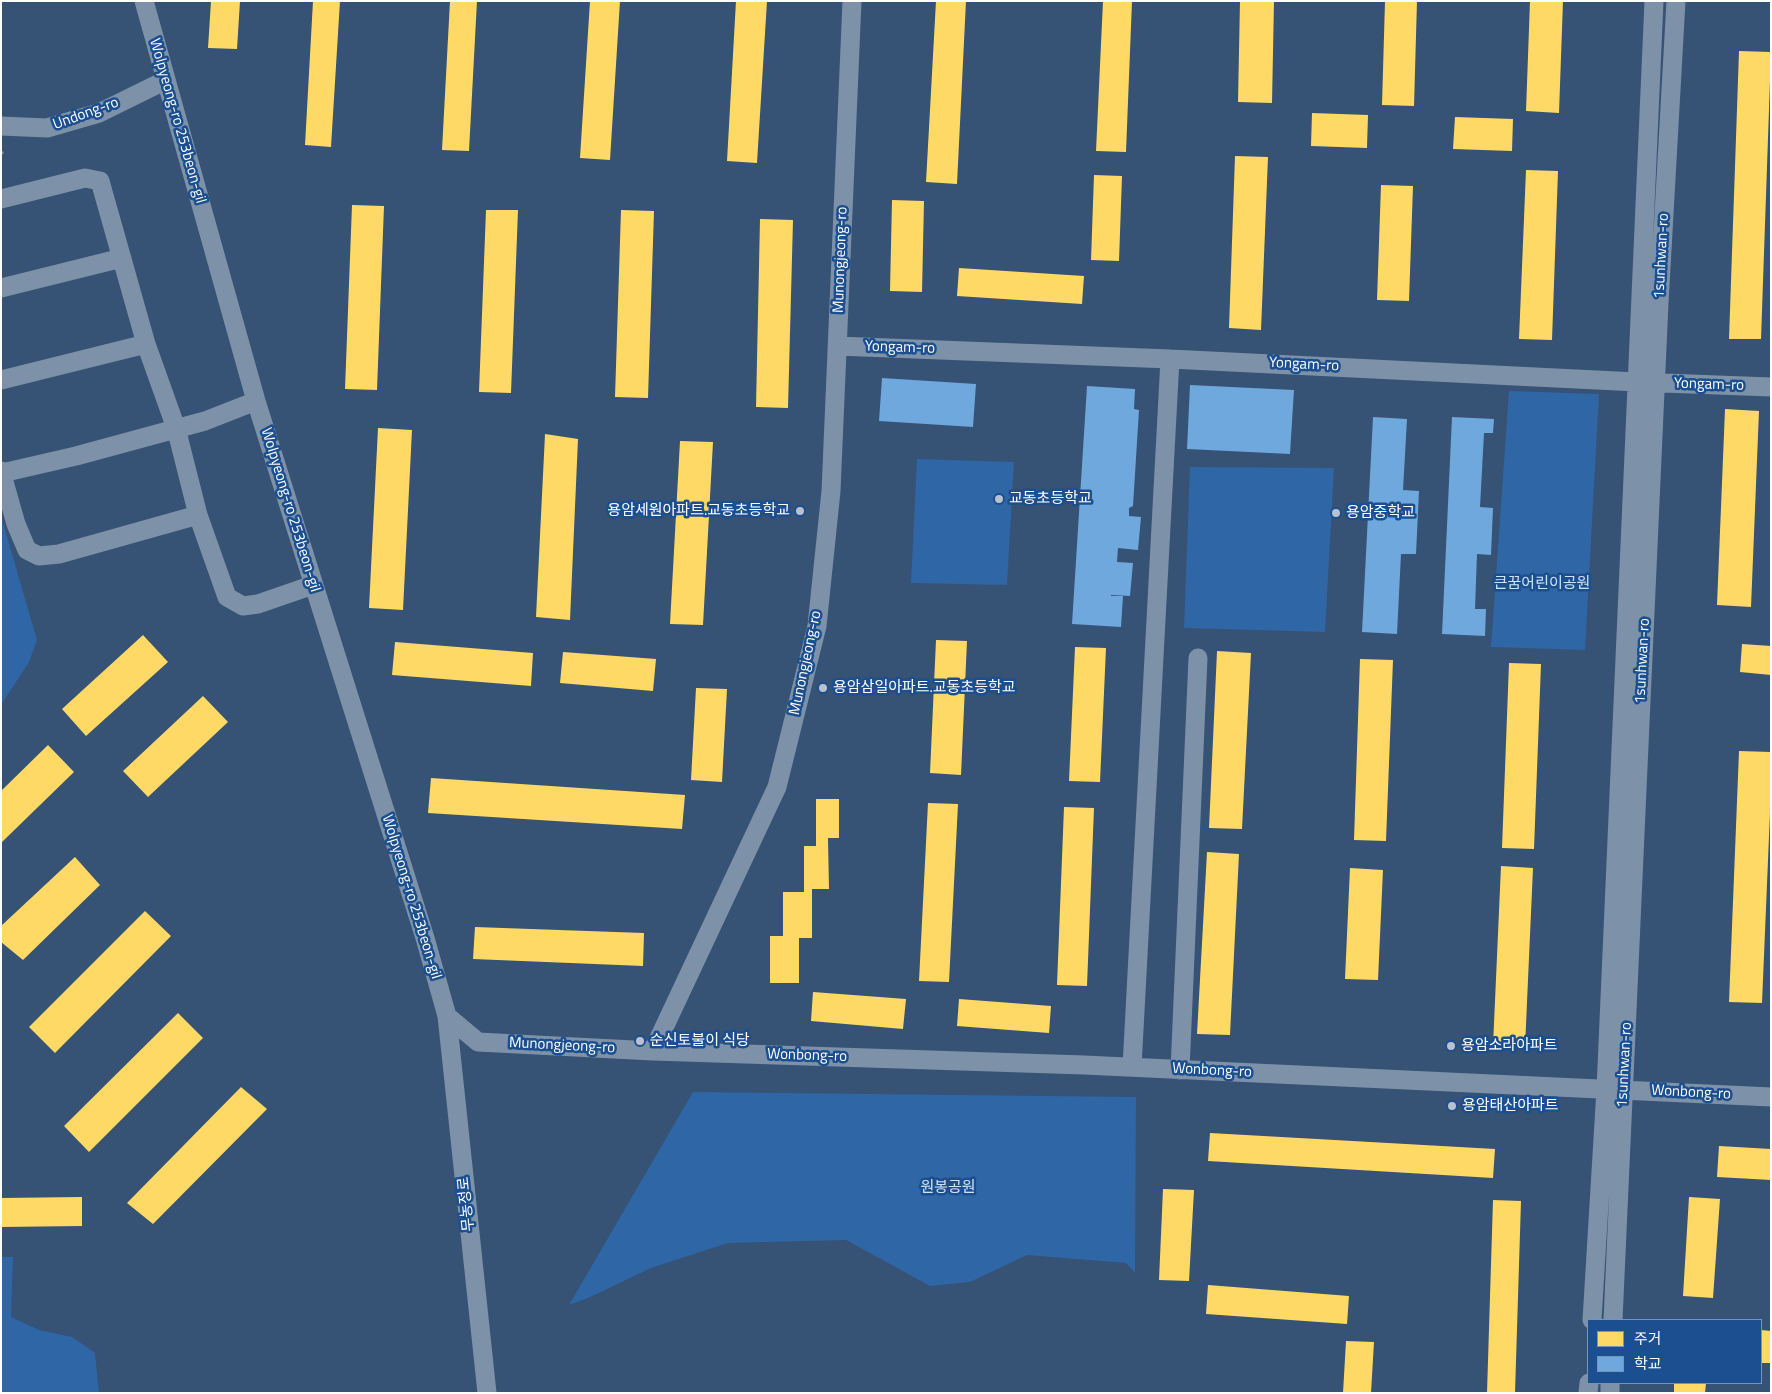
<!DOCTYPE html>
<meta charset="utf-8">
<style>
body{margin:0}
#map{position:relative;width:1772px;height:1394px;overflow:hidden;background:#365274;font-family:"Titillium Web","Noto Sans KR",sans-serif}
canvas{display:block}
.frame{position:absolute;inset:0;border:2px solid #fff;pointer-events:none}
.legend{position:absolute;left:1587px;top:1319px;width:175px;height:65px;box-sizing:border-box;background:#1b4f8f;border:1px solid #7695bc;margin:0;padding:6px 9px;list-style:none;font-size:15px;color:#fff}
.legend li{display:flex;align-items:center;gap:10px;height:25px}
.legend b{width:25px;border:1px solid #7695bc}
</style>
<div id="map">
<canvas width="1772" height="1394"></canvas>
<div class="frame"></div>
<ul class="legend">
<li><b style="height:14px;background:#ffd966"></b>주거</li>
<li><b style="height:14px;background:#6fa8dc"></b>학교</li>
</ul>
</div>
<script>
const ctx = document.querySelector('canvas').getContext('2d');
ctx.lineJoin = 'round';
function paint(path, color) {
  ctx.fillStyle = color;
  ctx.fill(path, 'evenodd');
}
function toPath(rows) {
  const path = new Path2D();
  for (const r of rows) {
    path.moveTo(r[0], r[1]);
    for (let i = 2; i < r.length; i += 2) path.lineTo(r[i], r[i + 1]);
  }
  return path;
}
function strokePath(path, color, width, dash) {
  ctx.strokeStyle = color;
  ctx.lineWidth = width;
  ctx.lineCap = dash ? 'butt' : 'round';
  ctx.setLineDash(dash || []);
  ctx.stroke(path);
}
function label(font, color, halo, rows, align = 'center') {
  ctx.font = font + ' "Titillium Web","Noto Sans KR",sans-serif';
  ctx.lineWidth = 5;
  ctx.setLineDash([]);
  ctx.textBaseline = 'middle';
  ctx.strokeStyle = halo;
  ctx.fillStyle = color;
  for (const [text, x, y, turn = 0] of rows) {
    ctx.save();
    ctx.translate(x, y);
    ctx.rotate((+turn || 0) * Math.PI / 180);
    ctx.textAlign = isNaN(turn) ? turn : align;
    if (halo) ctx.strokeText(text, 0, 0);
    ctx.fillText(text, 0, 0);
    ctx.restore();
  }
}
paint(toPath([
 [1509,391,1599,394,1585,650,1491,647],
 [917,459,1014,462,1007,585,911,583],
 [1190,467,1334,468,1325,632,1184,628],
 [1,516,37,640,29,662,1,705],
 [693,1092,1136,1097,1135,1273,1126,1263,1027,1255,970,1282,930,1286,846,1240,728,1243,651,1268,588,1298,569,1305],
 [1,1257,13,1257,11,1317,39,1330,72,1337,95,1353,99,1393,1,1393]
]), '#2f66a5');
paint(toPath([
 [211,1,240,1,237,49,208,48],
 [313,1,340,1,331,147,305,145],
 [450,1,477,1,469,151,442,150],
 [590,1,620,1,610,160,580,158],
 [736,1,767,1,757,163,727,161],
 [936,1,966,1,957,184,926,182],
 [1103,1,1132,1,1126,152,1096,151],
 [1240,1,1274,1,1272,103,1238,102],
 [1385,1,1417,1,1414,106,1382,105],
 [1530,1,1563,1,1559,113,1526,111],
 [1739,51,1771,52,1761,339,1729,339],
 [1312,113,1368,115,1367,148,1311,146],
 [1455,117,1513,119,1512,151,1453,149],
 [1235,156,1268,157,1261,330,1229,328],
 [1526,170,1558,171,1552,340,1519,339],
 [1094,175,1122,176,1119,261,1091,260],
 [1381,185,1413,186,1409,301,1377,300],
 [892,200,924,201,922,292,890,291],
 [352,205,384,206,377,390,345,389],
 [486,210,518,210,511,393,479,392],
 [621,210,654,211,648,398,615,397],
 [760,219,793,220,788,408,756,407],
 [959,268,1084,276,1082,304,957,296],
 [1725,409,1759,411,1751,607,1717,605],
 [378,428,412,430,403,610,369,608],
 [545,434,578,439,570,620,536,617],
 [680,441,713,442,703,625,670,624],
 [143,635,168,662,86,736,62,709],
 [936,640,967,641,961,775,930,773],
 [395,642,533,653,531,686,392,675],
 [1742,644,1771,646,1771,675,1740,672],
 [1075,647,1106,648,1100,782,1069,781],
 [1217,651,1251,653,1242,829,1209,828],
 [563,652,656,659,653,691,560,683],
 [1360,659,1393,660,1386,841,1354,840],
 [1509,663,1541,664,1534,849,1502,848],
 [696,688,727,689,722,782,691,780],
 [203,696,228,722,148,797,123,771],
 [48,745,74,772,1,843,1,791],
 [1739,751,1771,752,1771,789,1762,1003,1729,1002],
 [431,778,685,795,682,829,428,813],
 [816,799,839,799,839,838,828,838,829,889,812,889,812,938,799,938,799,983,770,983,770,936,783,936,783,892,804,892,804,846,816,846],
 [928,803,958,804,949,982,919,981],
 [1064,807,1094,808,1087,986,1057,985],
 [1207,852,1239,854,1230,1035,1197,1034],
 [75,857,100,885,23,960,1,942,1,926],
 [1501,866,1533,868,1525,1047,1493,1046],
 [1350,868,1383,870,1378,980,1345,979],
 [145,911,171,936,55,1053,29,1027],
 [475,927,644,933,643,966,473,959],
 [813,992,906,999,903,1029,811,1021],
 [959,999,1051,1006,1049,1033,957,1026],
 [178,1013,203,1038,89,1152,64,1126],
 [241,1087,267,1109,153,1224,127,1203],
 [1210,1133,1495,1149,1493,1178,1208,1161],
 [1719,1146,1771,1149,1771,1180,1717,1177],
 [1163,1189,1194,1190,1189,1281,1159,1280],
 [82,1197,82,1226,1,1227,1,1198],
 [1689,1197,1720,1199,1713,1298,1683,1296],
 [1493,1200,1521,1201,1515,1393,1487,1393],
 [1208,1285,1349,1296,1347,1324,1206,1314],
 [1761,1330,1771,1331,1771,1363,1761,1363],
 [1346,1341,1374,1342,1371,1393,1343,1393],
 [1674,1383,1706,1383,1705,1393,1674,1393]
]), '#ffd966');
paint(toPath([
 [882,378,976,384,973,427,879,421],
 [1190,385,1294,390,1290,454,1187,449],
 [1087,386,1135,389,1134,409,1139,410,1133,506,1129,508,1129,516,1141,517,1138,550,1118,548,1117,562,1133,563,1130,596,1111,595,1111,596,1123,596,1121,627,1072,624],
 [1373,417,1407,419,1403,490,1419,491,1416,554,1401,554,1397,634,1362,632],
 [1452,417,1494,419,1493,433,1484,433,1480,507,1493,508,1491,555,1477,554,1475,609,1486,609,1485,636,1442,634]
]), '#6fa8dc');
strokePath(toPath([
 [1,153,5,152]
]), '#7d92a8', 3, [2.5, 4]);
strokePath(toPath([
 [144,1,256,401,425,938,447,1016,487,1393],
 [1,126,47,128,99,113,166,80],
 [1,199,85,178,100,181,146,344,176,428,198,515,227,597,243,606,258,604,313,585],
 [1,288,122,258],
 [838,346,1170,359,1637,382,1771,387],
 [1,380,146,344],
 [1,471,16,524,27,550,39,556,59,554,198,515],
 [2,473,76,456,205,421,256,401],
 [447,1016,478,1042,653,1051,1084,1065,1771,1097],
 [653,1051,777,787,817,626,831,491,852,1],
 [1132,1067,1170,359],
 [1180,1070,1198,658],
 [1592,1320,1606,1089,1654,1],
 [1613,1320,1659,303,1676,1],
 [1588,1393,1589,1383],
 [1610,1393,1610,1383]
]), '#7d92a8', 19);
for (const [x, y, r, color] of [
 [999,499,5,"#b9c2ce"],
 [800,511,5,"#b9c2ce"],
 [1336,513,5,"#b9c2ce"],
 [823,688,5,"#b9c2ce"],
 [640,1041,5,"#b9c2ce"],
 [1451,1046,5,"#b9c2ce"],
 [1452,1106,5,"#b9c2ce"]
]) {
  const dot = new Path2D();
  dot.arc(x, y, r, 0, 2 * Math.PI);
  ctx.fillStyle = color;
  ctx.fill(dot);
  strokePath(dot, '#1b4f8f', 2);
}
label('15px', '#fff', '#1b4f8f', [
 ["Undong-ro",86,114,-20],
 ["Wolpyeong-ro 253beon-gil",177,121,74],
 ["1sunhwan-ro",1662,256,-87],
 ["Munongjeong-ro",841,260,-88],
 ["Yongam-ro",900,348,2],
 ["Yongam-ro",1304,365,3],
 ["Yongam-ro",1709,385,2],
 ["Wolpyeong-ro 253beon-gil",290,510,73],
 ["1sunhwan-ro",1643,661,-87],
 ["Munongjeong-ro",806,663,-78],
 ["Wolpyeong-ro 253beon-gil",411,897,73],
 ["Munongjeong-ro",562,1046,3],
 ["Wonbong-ro",807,1056,2],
 ["1sunhwan-ro",1625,1065,-87],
 ["Wonbong-ro",1212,1071,3],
 ["Wonbong-ro",1691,1093,3],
 ["무농정로",467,1204,-96]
]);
label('15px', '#fff', '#1b4f8f', [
 ["교동초등학교",1009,499],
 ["용암세원아파트.교동초등학교",790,511,"right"],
 ["용암중학교",1346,513],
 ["용암삼일아파트.교동초등학교",833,688],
 ["순신토불이 식당",650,1041],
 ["용암소라아파트",1461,1046],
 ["용암태산아파트",1462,1106]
], 'left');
label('15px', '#cfe3fa', '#1b4f8f', [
 ["큰꿈어린이공원",1542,584],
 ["원봉공원",948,1188]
]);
</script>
